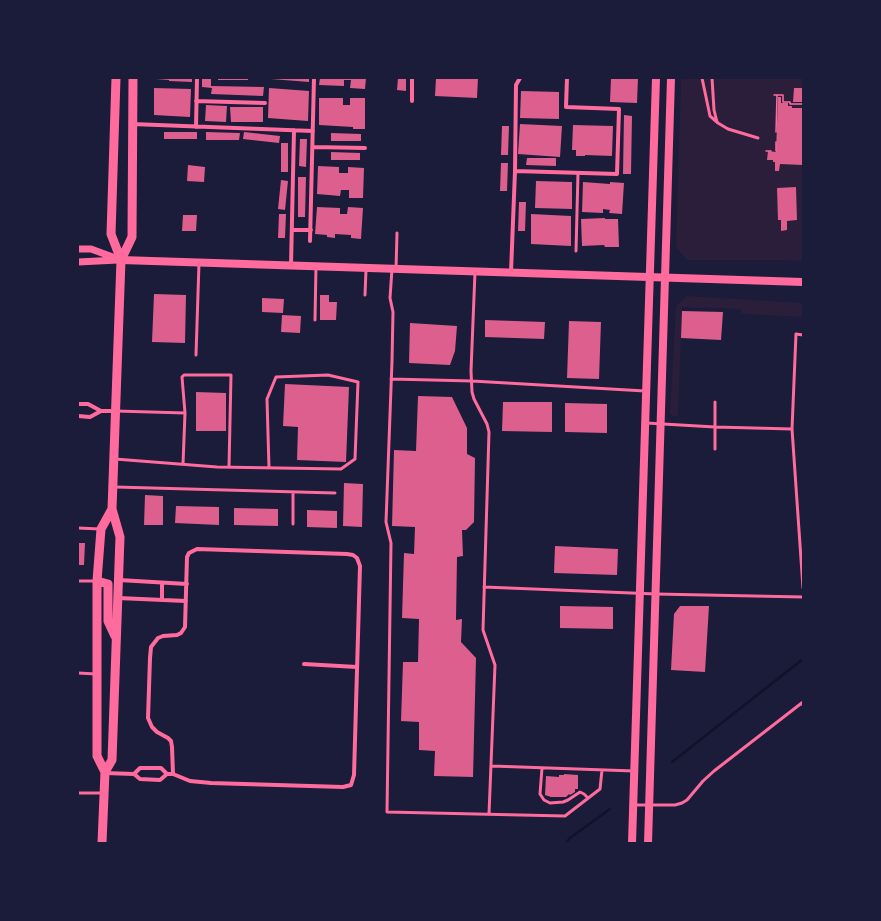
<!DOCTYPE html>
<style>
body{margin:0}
#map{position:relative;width:881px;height:921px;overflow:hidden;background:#1b1b3a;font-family:"Fira Sans",sans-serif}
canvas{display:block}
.frame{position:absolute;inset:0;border:79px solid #1b1b3a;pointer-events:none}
</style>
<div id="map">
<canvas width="881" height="921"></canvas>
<div class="frame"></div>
</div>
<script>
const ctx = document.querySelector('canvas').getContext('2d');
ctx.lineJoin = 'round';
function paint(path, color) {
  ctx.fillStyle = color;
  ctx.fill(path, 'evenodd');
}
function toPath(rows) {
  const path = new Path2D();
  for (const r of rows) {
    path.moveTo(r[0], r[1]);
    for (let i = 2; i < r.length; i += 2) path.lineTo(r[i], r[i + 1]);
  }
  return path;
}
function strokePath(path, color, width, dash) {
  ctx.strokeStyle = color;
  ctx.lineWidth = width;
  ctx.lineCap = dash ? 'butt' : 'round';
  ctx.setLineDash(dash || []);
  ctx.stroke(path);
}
paint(toPath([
 [681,78,803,78,803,261,776,260,687,260,676,247],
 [687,296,803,303,803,317,741,314,741,309,682,307,678,416,673,416,670,413,676,306]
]), '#2a1e3b');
strokePath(toPath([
 [672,762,803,659],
 [566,843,570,838,610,809]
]), '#12122b', 2.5);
paint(toPath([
 [156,78,192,78,192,82,169,81,169,80,156,79],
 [202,78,211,78,211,86,264,87,263,96,211,94,212,88,202,87],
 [218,78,248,78,248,80,218,80],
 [271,78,309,78,309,82,271,79],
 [320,78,366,78,365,89,350,88,351,80,344,80,344,86,319,85],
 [398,78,406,78,406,91,397,90],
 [436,78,478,78,477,98,435,96],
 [611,78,638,78,637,103,610,102],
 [154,88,191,89,190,117,154,115],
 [269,88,309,91,308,121,268,118],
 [794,88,803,88,803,102,793,102],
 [521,91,559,92,559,119,520,118],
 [778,97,781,97,781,103,788,103,788,106,792,106,792,108,803,108,803,165,780,164,779,171,775,171,775,162,773,162,773,160,767,160,768,151,776,152],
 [319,98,343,98,343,105,350,105,350,98,365,98,365,129,353,129,353,127,319,125],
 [206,105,227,106,226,122,205,121],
 [230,107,263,107,263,122,231,122],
 [624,115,632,116,631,174,623,174],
 [520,124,562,126,560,157,518,154],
 [573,125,613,126,612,156,585,155,585,156,576,156,576,150,572,150],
 [502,126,509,126,508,155,501,155],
 [164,132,197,132,197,139,164,139],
 [206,132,240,133,239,140,206,140],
 [244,132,280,136,279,143,243,139],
 [331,133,361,134,361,141,331,141],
 [300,139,307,139,306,167,299,166],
 [281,143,288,143,288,172,281,172],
 [331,152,360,153,360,160,331,160],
 [527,158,556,158,556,166,526,165],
 [501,163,508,163,507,191,500,191],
 [188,165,205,167,204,182,187,181],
 [318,166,339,167,339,173,348,173,348,167,364,168,363,198,349,198,349,190,341,190,340,196,317,194],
 [298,177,306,177,305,217,298,217],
 [281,180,288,181,285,210,278,209],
 [536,181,572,182,572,209,535,208],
 [583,182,610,184,610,182,624,183,622,214,609,213,610,210,603,209,603,213,582,212],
 [796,187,797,220,787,221,787,230,781,231,781,220,778,220,777,188],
 [519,202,526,202,525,231,518,231],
 [317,207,340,208,340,214,347,214,348,207,363,208,361,239,351,238,351,235,335,234,335,238,327,237,327,235,315,234],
 [279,214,286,214,285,238,278,238],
 [531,214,571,216,571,246,531,244],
 [183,215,197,215,196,231,182,231],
 [605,218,605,219,618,219,619,247,605,247,604,245,582,246,581,219],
 [154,294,186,295,185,343,152,342],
 [320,295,329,295,329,302,337,302,336,320,320,320],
 [262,298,284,299,283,313,262,312],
 [682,311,723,312,721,340,681,338],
 [282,315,301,316,300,333,281,332],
 [485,320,545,322,544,339,485,337],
 [569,321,601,322,599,379,567,378],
 [410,323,457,326,455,351,450,365,409,363],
 [285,384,349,387,346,462,297,460,298,427,283,426],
 [196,392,226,393,226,431,196,431],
 [418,396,452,397,467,428,467,454,475,458,474,522,466,530,462,530,463,556,457,557,456,620,462,619,461,642,476,658,473,777,434,776,435,751,419,750,419,722,401,721,403,662,418,662,419,619,402,618,404,553,414,554,415,527,392,526,394,450,416,451],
 [503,402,552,402,552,432,502,431],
 [565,403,607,404,607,433,565,432],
 [344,483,363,484,362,527,343,526],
 [145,495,163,496,163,525,144,525],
 [176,506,219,507,219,525,175,523],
 [234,508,278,509,278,526,234,525],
 [307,510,337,511,337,528,307,527],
 [78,543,85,543,84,565,78,565],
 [555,546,618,549,617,575,554,573],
 [560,606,613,607,613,629,560,628],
 [680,606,709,606,705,672,671,670,674,614],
 [564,774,578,775,578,789,575,789,575,792,570,795,569,794,566,797,551,797,545,795,546,776,559,777,559,775,564,775]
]), '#dd5f8e');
strokePath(toPath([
 [774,95,777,95,776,132],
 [777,95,783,95,783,102,790,102,790,104,803,104],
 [766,151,771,151],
 [776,151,776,142]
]), '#ff6b9d', 1.5);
strokePath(toPath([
 [702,78,710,116,718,123,728,129,758,138],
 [712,78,714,110,717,122],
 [576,251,578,173],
 [392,269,390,298,393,312,392,361,386,522,391,543,387,812,565,816,600,789,602,770],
 [396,269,397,233],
 [475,272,471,371,472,392,474,399,487,424,489,432,483,630,495,665,489,814],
 [365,295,366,270],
 [315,320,316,266],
 [803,335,796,334,792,429,803,588],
 [196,355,199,263],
 [391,379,472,381,645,391],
 [116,411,185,413],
 [646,423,715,427,792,429],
 [715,449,715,402],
 [115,459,217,467,341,469,355,459,358,382,328,375,276,377,267,399,269,468],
 [183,464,185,413,182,377,184,375,231,375,229,467],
 [115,487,335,493],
 [293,524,293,492],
 [78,528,100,529],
 [78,581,96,581],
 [484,587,656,594,803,597],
 [78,673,96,674],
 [492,766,634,771],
 [542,768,540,794,544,800,550,803,563,802,568,800,580,792,584,794,588,798],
 [78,793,102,793],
 [635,805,675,805,682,803,687,800,703,781,714,771,803,702,803,705]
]), '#ff6b9d', 3);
strokePath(toPath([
 [196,101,265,103],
 [412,101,412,78],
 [132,124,313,131],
 [196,127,197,78],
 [313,147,365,148],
 [515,171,617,174,619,109,566,107,567,78],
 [292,230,311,230],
 [310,241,314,78],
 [291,265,294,130],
 [511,272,515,171,516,85,520,78],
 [78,404,88,404,101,411,115,411],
 [78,416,90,417,101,411],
 [119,580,187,584],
 [118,598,186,601],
 [162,600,162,583],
 [304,664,357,667],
 [105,773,134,774,140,779,160,780,167,774,173,774,190,781,211,783,343,787,351,785,354,775,360,566,357,558,353,555,347,554,197,549,189,553,187,557,185,627,181,633,177,635,163,636,158,638,151,647,150,658,148,718,152,727,157,732,168,738,171,741,172,747,173,774],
 [134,774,140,768,161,768,167,774]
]), '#ff6b9d', 4);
strokePath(toPath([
 [78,249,91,249,121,260],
 [78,262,118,260]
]), '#ff6b9d', 7);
strokePath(toPath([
 [121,260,803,282],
 [632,843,656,78],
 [648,843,671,78]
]), '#ff6b9d', 8);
strokePath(toPath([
 [116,78,111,234,121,260],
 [97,581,108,584,108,621,115,636],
 [105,772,97,756,97,581,101,529,112,509],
 [102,843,105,772,112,760,120,537,112,509,121,260,132,237,133,78]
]), '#ff6b9d', 9);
</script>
